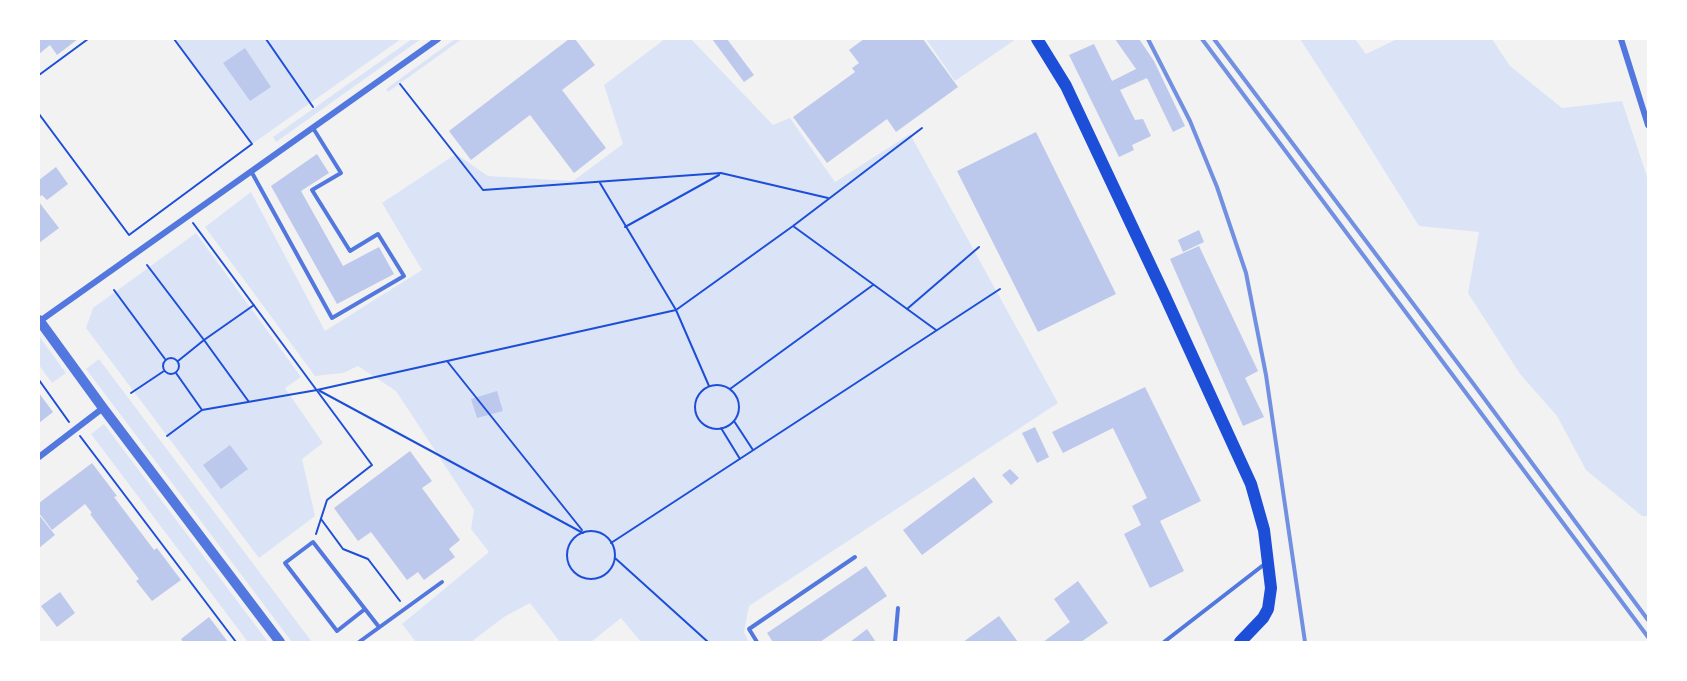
<!DOCTYPE html>
<style>
body{margin:0}
#map{position:relative;width:1687px;height:681px;overflow:hidden;background:#f2f2f2;font-family:"Alegreya Sans",sans-serif}
canvas{display:block}
.frame{position:absolute;inset:0;border:40px solid #fff;pointer-events:none}
</style>
<div id="map">
<canvas width="1687" height="681"></canvas>
<div class="frame"></div>
</div>
<script>
const ctx = document.querySelector('canvas').getContext('2d');
ctx.lineJoin = 'round';
function paint(path, color) {
  ctx.fillStyle = color;
  ctx.fill(path, 'evenodd');
}
function toPath(rows) {
  const path = new Path2D();
  for (const r of rows) {
    if (r.length === 3) {
      path.moveTo(r[0] + r[2], r[1]);
      path.arc(r[0], r[1], r[2], 0, 2 * Math.PI);
      continue;
    }
    path.moveTo(r[0], r[1]);
    for (let i = 2; i < r.length; i += 2) path.lineTo(r[i], r[i + 1]);
  }
  return path;
}
function strokePath(path, color, width, dash) {
  ctx.strokeStyle = color;
  ctx.lineWidth = width;
  ctx.lineCap = dash ? 'butt' : 'round';
  ctx.setLineDash(dash || []);
  ctx.stroke(path);
}
paint(toPath([
 [176,39,401,39,252,144,176,42],
 [412,39,421,39,276,142,273,137],
 [455,39,462,39,388,92,386,89],
 [665,39,691,39,773,125,790,118,835,182,910,134,1058,403,749,606,744,632,749,642,641,642,621,618,591,642,560,642,530,603,504,617,471,642,416,642,402,624,489,552,471,529,474,510,396,391,358,366,343,373,315,376,205,227,251,192,325,331,422,270,382,203,456,154,488,176,573,181,623,144,604,85],
 [926,39,1016,39,955,81],
 [1300,39,1355,39,1366,54,1397,39,1492,39,1510,66,1562,108,1622,101,1648,180,1648,516,1642,516,1586,470,1557,416,1520,374,1468,293,1479,232,1419,226,1352,119],
 [196,233,301,377,285,388,323,443,302,459,315,516,259,558,86,328,93,308],
 [39,336,66,373,52,383,39,365],
 [99,359,312,642,292,642,86,369],
 [104,424,268,642,248,642,91,434]
]), '#dbe4f7');
paint(toPath([
 [39,39,78,39,57,55,50,45,39,54],
 [569,39,575,39,595,65,562,90,606,148,574,173,530,115,471,160,449,131],
 [712,39,727,39,754,75,744,82],
 [864,39,923,39,958,87,896,132,887,119,827,163,793,117,855,72,852,68,859,63,849,50],
 [1115,39,1139,39,1154,61,1185,126,1173,132,1147,78,1120,90,1135,120,1143,119,1151,136,1132,145,1134,150,1119,157,1069,55,1094,44,1112,81,1136,69],
 [245,48,271,87,250,101,223,63],
 [1036,132,1116,294,1038,332,957,171],
 [317,154,329,173,301,191,343,266,379,247,394,274,337,304,271,186],
 [56,167,68,184,47,200,42,195,39,197,39,180],
 [39,202,59,228,39,243],
 [1199,230,1204,242,1183,252,1178,240],
 [1199,246,1258,371,1245,378,1264,417,1243,426,1170,259],
 [1145,387,1201,501,1160,521,1184,571,1150,588,1124,534,1141,525,1132,506,1147,498,1113,428,1063,453,1052,432],
 [497,391,503,411,477,418,471,399],
 [39,393,53,412,39,423],
 [1035,427,1049,457,1037,463,1022,433],
 [230,445,248,469,221,489,203,465],
 [410,451,432,481,422,488,460,540,449,549,455,557,424,580,418,572,407,580,371,532,358,541,334,508],
 [92,463,117,496,114,497,154,550,157,548,181,580,152,601,136,581,139,579,90,514,92,513,85,504,52,530,39,513,39,503],
 [1010,469,1019,478,1011,485,1002,475],
 [974,477,993,502,922,555,903,530],
 [39,515,55,535,39,548],
 [866,566,887,596,820,642,773,642,767,633],
 [1078,581,1108,623,1081,642,1043,642,1070,622,1054,599],
 [60,592,75,613,57,627,41,606],
 [999,616,1018,642,963,642],
 [209,617,228,642,183,642,181,639],
 [867,629,876,642,850,642]
]), '#bdc9ec');
strokePath(toPath([
 [266,39,313,107],
 [39,75,88,39],
 [400,84,483,190,721,173,828,198],
 [39,114,129,235,252,144,174,39],
 [600,183,676,310,709,386],
 [193,223,372,465,327,500,316,534],
 [793,226,936,330],
 [625,227,719,175],
 [147,265,204,340,178,361],
 [114,290,165,359],
 [907,309,979,247],
 [171,366,8],
 [447,361,582,530],
 [176,373,202,410],
 [39,380,69,422],
 [717,407,22],
 [730,389,873,285],
 [320,391,583,533],
 [131,393,164,371],
 [249,402,204,340,254,305],
 [734,421,753,450],
 [721,428,740,459],
 [80,436,236,642],
 [167,436,202,410,317,390,676,310,793,226,922,128],
 [321,519,343,549,368,559,400,601],
 [591,555,24],
 [611,543,1000,289],
 [615,558,708,642]
]), '#1d4ed8', 2);
strokePath(toPath([
 [251,171,332,318,404,276,378,234,350,251,312,190,341,173,313,128],
 [365,609,337,631,285,563,313,542,365,609,379,627],
 [359,642,442,582],
 [757,642,749,629,855,557],
 [895,642,898,608],
 [1164,642,1266,563]
]), '#5277de', 4);
strokePath(toPath([
 [1621,39,1648,125],
 [40,321,438,39],
 [39,457,103,408]
]), '#5277de', 6);
strokePath(toPath([
 [39,320,103,408,280,642]
]), '#5277de', 10);
strokePath(toPath([
 [1037,39,1066,86,1164,294,1251,484,1264,530,1271,588,1268,609,1263,618,1240,642]
]), '#1d4ed8', 12);
strokePath(toPath([
 [1148,39,1190,121,1217,187,1246,273,1266,375,1305,642],
 [1202,39,1648,637],
 [1214,39,1475,386,1648,620]
]), '#7290e2', 4);
</script>
